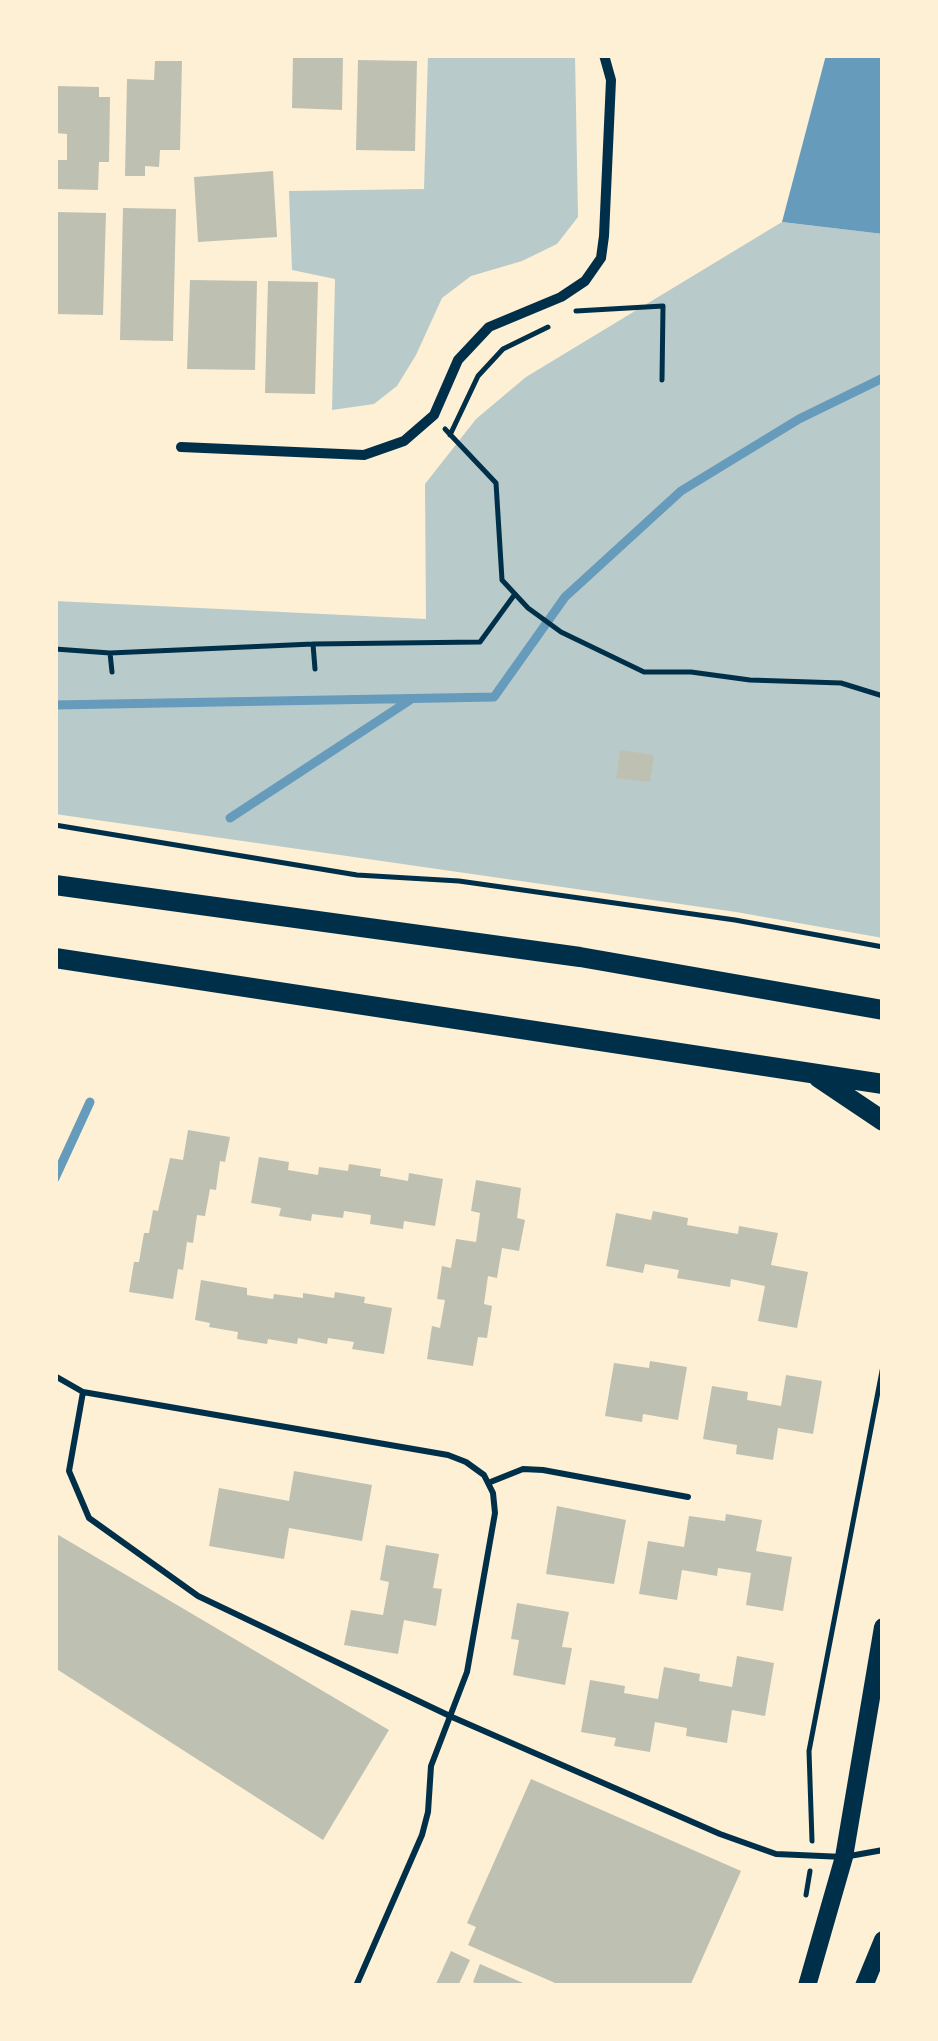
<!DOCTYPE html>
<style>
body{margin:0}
#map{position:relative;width:938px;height:2041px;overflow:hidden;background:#fdf0d5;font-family:Figtree,sans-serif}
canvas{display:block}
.frame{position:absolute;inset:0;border:58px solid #fdf0d5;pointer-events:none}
</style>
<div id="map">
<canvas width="938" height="2041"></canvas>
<div class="frame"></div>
</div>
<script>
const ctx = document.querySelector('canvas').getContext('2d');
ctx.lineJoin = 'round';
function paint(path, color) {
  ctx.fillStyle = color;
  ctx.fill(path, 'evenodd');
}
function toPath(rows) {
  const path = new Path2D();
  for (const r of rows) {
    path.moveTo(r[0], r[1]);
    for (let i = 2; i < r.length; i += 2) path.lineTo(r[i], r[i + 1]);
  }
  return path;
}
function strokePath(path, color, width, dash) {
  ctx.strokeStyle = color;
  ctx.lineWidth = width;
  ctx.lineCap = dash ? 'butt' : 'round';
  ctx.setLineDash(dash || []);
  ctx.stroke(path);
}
paint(toPath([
 [428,55,575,55,578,217,557,244,522,261,471,276,442,298,416,355,397,386,374,404,332,410,335,279,292,270,289,191,424,189],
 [782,222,883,234,883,938,736,912,55,814,55,601,426,619,425,484,476,419,526,377]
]), '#b9caca');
paint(toPath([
 [826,55,883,55,883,234,782,222]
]), '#669bbc');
strokePath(toPath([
 [55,705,494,697,565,597,681,491,799,419,883,378],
 [230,818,410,700],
 [55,1178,90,1102]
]), '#669bbc', 9);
paint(toPath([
 [293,55,343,55,342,110,292,108],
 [358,60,417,61,415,151,356,150],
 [155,61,182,61,180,150,160,150,159,167,145,166,145,176,125,176,127,79,154,80],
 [56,86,99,87,99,97,110,97,109,162,99,162,98,190,55,189,55,160,67,160,67,134,55,133],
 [273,171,277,237,198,242,194,177],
 [123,208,176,209,173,341,120,340],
 [55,212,106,213,103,315,55,314],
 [190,280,257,281,255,370,187,369],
 [268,281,318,282,315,394,265,393],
 [620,750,654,755,650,782,616,778],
 [188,1130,230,1137,225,1162,220,1161,216,1190,210,1189,205,1216,197,1215,193,1243,187,1242,183,1270,178,1269,173,1299,129,1292,134,1262,139,1262,144,1233,149,1233,153,1210,158,1211,170,1158,183,1160],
 [259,1157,289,1162,288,1170,318,1175,319,1167,348,1171,349,1164,381,1169,380,1176,408,1181,409,1173,443,1179,435,1226,404,1221,403,1229,370,1224,371,1215,344,1211,343,1218,312,1214,311,1221,279,1216,281,1208,251,1203],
 [476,1180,521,1188,517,1218,525,1220,519,1251,502,1248,497,1278,488,1276,484,1304,492,1306,487,1338,478,1337,473,1366,427,1359,432,1326,440,1328,445,1300,437,1299,442,1266,451,1268,456,1239,476,1242,480,1213,471,1211],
 [653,1211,688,1218,687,1225,738,1234,739,1226,778,1233,771,1265,808,1272,797,1328,758,1321,765,1286,731,1279,730,1287,677,1278,679,1270,645,1264,643,1273,606,1266,616,1213,651,1220],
 [201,1280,247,1288,247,1295,273,1299,274,1294,303,1298,303,1293,334,1298,335,1292,365,1297,364,1303,392,1308,384,1354,352,1349,354,1342,328,1338,327,1344,298,1338,297,1344,268,1339,267,1344,237,1339,238,1332,209,1327,210,1323,195,1320],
 [650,1361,687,1367,678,1420,643,1414,642,1422,605,1416,614,1363,649,1368],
 [786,1375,822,1381,813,1434,778,1428,773,1460,736,1454,737,1445,703,1439,712,1386,748,1392,747,1400,781,1406],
 [294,1471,372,1485,362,1541,289,1528,284,1559,209,1546,219,1488,289,1501],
 [557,1506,626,1520,614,1584,546,1574],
 [726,1514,762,1520,756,1551,792,1557,783,1611,746,1605,751,1573,718,1568,717,1576,682,1570,677,1600,639,1594,648,1541,684,1547,689,1516,725,1521],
 [55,1533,389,1730,323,1840,55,1668],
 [386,1545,439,1554,433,1588,442,1589,436,1626,404,1620,398,1654,344,1645,351,1610,383,1615,389,1582,380,1580],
 [517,1603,569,1612,562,1647,572,1648,565,1685,513,1675,519,1640,511,1639],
 [737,1656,774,1663,765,1716,732,1710,727,1743,686,1736,687,1728,655,1722,650,1752,614,1746,616,1738,581,1732,590,1680,625,1686,624,1693,658,1699,664,1667,700,1674,699,1681,732,1687],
 [531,1779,741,1871,690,1986,562,1986,468,1945,476,1927,467,1923],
 [451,1951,470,1960,458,1986,435,1986],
 [480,1964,530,1986,481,1986,473,1982]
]), '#bec0b2');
strokePath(toPath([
 [576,311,663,306,662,380],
 [445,429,496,483,502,580,528,608,561,632,644,672,691,672,750,680,841,683,883,696],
 [450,435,478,376,503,349,548,327],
 [313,644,315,669],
 [55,649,110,653,313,644,480,642,515,594],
 [110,653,112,672],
 [55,825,357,875,459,881,735,920,883,947],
 [812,1841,809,1751,883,1366],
 [806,1895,810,1871]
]), '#003049', 5);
strokePath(toPath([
 [55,1376,83,1392,448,1455,466,1462,484,1475,493,1493,495,1513,467,1672,431,1766,428,1812,422,1835,356,1986],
 [83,1392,69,1471,89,1518,198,1596,452,1717,720,1834,776,1854,844,1857,883,1850],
 [488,1483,523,1469,543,1470,688,1497]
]), '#003049', 6);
strokePath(toPath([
 [181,447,364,455,404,441,434,415,458,360,489,327,561,297,585,281,601,258,604,236,611,80,604,55]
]), '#003049', 10);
strokePath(toPath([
 [807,1986,844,1857,883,1627],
 [864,1986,883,1940]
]), '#003049', 18);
strokePath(toPath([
 [55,885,580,957,883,1010],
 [55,958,883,1084],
 [819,1078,883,1121]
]), '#003049', 20);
</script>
